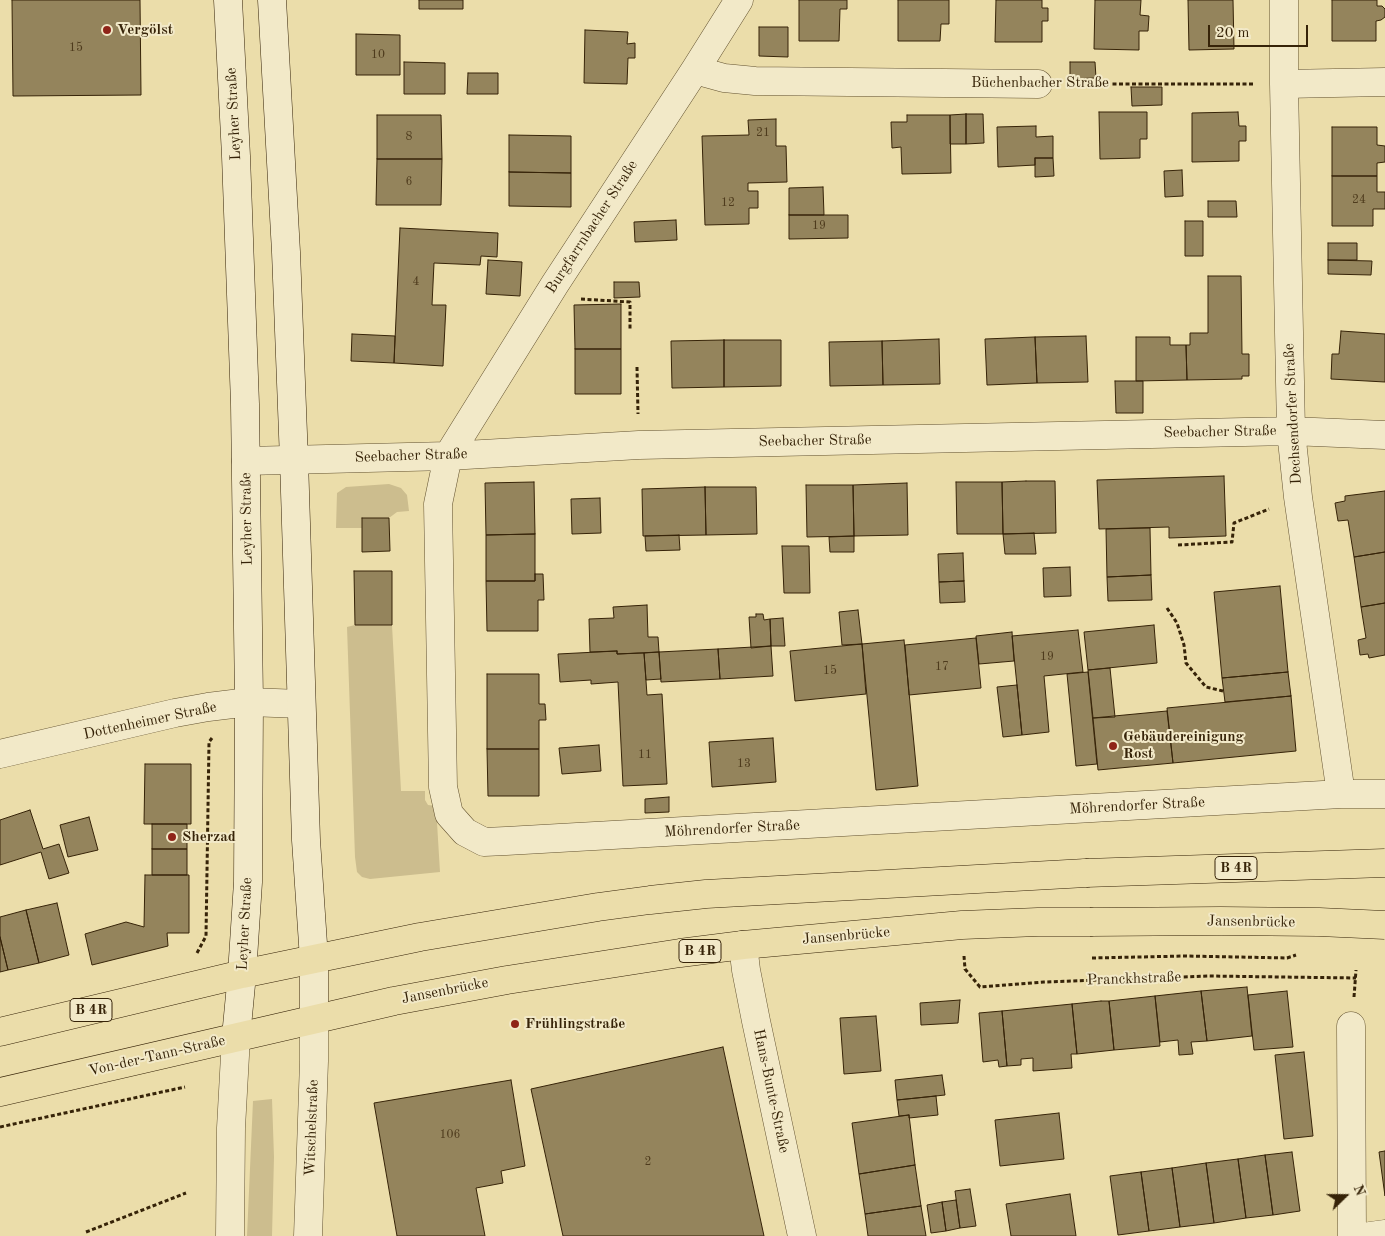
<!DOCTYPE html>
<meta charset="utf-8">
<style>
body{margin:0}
#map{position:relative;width:1385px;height:1236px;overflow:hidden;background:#ebddaa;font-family:"Old Standard TT",serif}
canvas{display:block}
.north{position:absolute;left:1320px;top:1171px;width:50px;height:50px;-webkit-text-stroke:4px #f2e9c8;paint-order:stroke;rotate:68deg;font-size:14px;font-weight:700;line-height:20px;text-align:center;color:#362308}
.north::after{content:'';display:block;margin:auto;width:18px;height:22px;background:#362308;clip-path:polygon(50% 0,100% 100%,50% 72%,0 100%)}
.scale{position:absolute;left:1208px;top:25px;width:100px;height:22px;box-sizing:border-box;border:2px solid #362308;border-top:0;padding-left:6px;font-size:15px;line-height:18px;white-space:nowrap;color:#362308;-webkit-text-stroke:4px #f2e9c8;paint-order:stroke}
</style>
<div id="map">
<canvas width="1385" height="1236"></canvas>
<div class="north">N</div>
<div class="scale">20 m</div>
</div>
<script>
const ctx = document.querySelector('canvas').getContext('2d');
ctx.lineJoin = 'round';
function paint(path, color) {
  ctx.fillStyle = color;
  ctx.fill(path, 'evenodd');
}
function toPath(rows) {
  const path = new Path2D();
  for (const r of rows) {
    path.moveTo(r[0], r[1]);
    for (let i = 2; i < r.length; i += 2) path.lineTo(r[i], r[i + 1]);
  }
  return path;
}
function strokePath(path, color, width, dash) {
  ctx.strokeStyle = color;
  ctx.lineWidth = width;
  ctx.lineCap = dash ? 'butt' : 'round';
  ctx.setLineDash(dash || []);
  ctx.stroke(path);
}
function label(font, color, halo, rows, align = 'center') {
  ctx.font = font + ' "Old Standard TT",serif';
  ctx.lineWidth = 4;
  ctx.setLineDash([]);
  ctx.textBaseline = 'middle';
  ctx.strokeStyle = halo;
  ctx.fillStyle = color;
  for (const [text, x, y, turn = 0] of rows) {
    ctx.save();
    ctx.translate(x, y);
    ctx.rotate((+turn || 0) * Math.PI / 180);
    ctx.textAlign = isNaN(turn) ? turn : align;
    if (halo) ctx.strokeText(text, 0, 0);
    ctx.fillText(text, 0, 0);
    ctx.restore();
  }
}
paint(toPath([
 [389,484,401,488,407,495,409,511,397,512,389,518,362,518,362,528,336,528,337,493,346,487],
 [355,625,392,625,401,791,425,791,425,800,428,805,436,806,440,872,370,879,362,877,357,872,355,857,347,627],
 [272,1099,274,1157,272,1236,247,1236,253,1101]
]), '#ccbd8e');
const building = toPath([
 [12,0,140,0,141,95,13,96,12,0],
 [419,0,463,0,463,9,419,9,419,0],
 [799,0,847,0,847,9,840,9,839,41,799,41,799,0],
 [898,0,949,0,949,24,941,24,940,41,898,41,898,0],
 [996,0,1042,0,1042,8,1048,8,1048,21,1042,21,1042,42,995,42,996,0],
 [1095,0,1141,0,1140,15,1149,16,1148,31,1139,31,1139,50,1094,49,1095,0],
 [1188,0,1233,0,1234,49,1189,50,1188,0],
 [1332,0,1377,0,1377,6,1382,6,1385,9,1385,17,1381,20,1376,21,1376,41,1332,41,1332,0],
 [759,27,788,27,788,57,759,56,759,27],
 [585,30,628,32,627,44,635,43,635,58,628,58,627,84,584,83,585,30],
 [356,34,400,35,400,75,356,75,356,34],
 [404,62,445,63,445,94,404,94,404,62],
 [1070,62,1095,62,1096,78,1070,79,1070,62],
 [468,73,498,73,498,94,467,94,468,73],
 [1131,87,1162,87,1162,105,1132,106,1131,87],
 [1099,112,1147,112,1147,139,1140,139,1140,158,1100,159,1099,112],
 [1238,112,1239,126,1246,126,1246,141,1239,141,1239,161,1192,162,1192,113,1238,112],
 [966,114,983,114,984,143,966,144,966,114],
 [966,114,966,144,950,144,950,115,966,114],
 [377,115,441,115,442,159,377,159,377,115],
 [907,115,950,115,951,173,902,174,901,147,892,148,891,122,907,122,907,115],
 [776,119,776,146,786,146,787,182,748,183,748,191,758,191,758,208,749,208,749,224,705,225,702,136,749,135,748,120,776,119],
 [1036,126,1036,137,1053,136,1053,158,1035,158,1035,165,998,167,997,127,1036,126],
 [1332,127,1377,127,1377,145,1385,146,1385,162,1377,163,1377,176,1332,176,1332,127],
 [509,135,571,136,571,173,509,172,509,135],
 [1035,158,1053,158,1054,176,1035,177,1035,158],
 [377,159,442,159,441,205,376,205,377,159],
 [1182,170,1183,196,1165,197,1164,171,1182,170],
 [509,172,571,173,571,207,509,206,509,172],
 [1332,176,1377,176,1377,192,1385,192,1385,209,1373,209,1373,226,1332,226,1332,176],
 [823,187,824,215,789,215,789,188,823,187],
 [1208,201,1236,201,1237,217,1208,217,1208,201],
 [789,215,848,215,848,238,789,239,789,215],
 [676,220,677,240,635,242,634,222,676,220],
 [1185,221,1203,221,1203,256,1185,256,1185,221],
 [400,228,498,233,497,257,481,256,480,265,434,263,432,305,446,305,443,366,394,363,400,228],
 [1328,243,1357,243,1357,260,1328,260,1328,243],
 [488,260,522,262,520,296,486,294,488,260],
 [1328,260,1372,261,1371,275,1328,274,1328,260],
 [1208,276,1241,276,1242,354,1249,354,1249,376,1242,376,1242,379,1187,380,1186,345,1190,345,1190,333,1208,333,1208,276],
 [614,282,639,282,640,297,614,298,614,282],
 [621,304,621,349,575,349,574,305,621,304],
 [1341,331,1385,334,1385,382,1331,379,1332,354,1339,354,1341,331],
 [352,334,395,336,394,363,351,361,352,334],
 [1086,336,1088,382,1037,383,1035,337,1086,336],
 [1035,337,1037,383,987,385,985,339,1035,337],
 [1136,337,1170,337,1170,345,1186,345,1187,380,1136,381,1136,337],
 [939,339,940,384,883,385,882,341,939,339],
 [724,340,781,340,781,386,724,387,724,340],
 [724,340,724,387,672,388,671,341,724,340],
 [882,341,883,385,830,386,829,342,882,341],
 [575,349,621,349,621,394,575,394,575,349],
 [1115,381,1143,381,1143,413,1116,413,1115,381],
 [1224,476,1226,536,1169,538,1169,527,1099,529,1097,480,1224,476],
 [1026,481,1055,481,1056,533,1003,534,1002,482,1026,481],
 [534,482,535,534,486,535,485,483,534,482],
 [956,482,1002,482,1003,534,957,534,956,482],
 [907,483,908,535,854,536,853,485,907,483],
 [806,485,853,485,854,536,807,537,806,485],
 [705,487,706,535,643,536,642,489,705,487],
 [705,487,756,487,757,534,706,535,705,487],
 [1385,491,1385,552,1354,557,1348,520,1338,521,1335,503,1345,501,1345,496,1385,491],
 [600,498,601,533,572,534,571,499,600,498],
 [362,518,389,518,390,551,362,552,362,518],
 [1150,528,1151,575,1107,577,1106,529,1150,528],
 [1034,533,1036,554,1005,554,1003,534,1034,533],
 [535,534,535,581,486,581,486,535,535,534],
 [679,535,680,550,646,551,645,536,679,535],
 [854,536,854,552,830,552,829,537,854,536],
 [782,546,809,546,810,593,784,593,782,546],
 [1385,552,1385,603,1361,607,1354,557,1385,552],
 [963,553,964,581,939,582,938,554,963,553],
 [1070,567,1071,596,1044,597,1043,568,1070,567],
 [354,571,392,571,392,625,355,625,354,571],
 [535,574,543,574,544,600,538,600,538,631,487,631,486,581,535,581,535,574],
 [1151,575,1152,600,1108,601,1107,577,1151,575],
 [964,581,965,602,940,603,939,582,964,581],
 [1280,586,1288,672,1222,678,1214,592,1280,586],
 [1385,603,1385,655,1369,658,1368,654,1360,655,1358,640,1366,638,1361,607,1385,603],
 [647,605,648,637,658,637,659,652,617,654,617,651,590,652,589,619,614,618,613,607,647,605],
 [858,610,862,644,842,645,839,612,858,610],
 [756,614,763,614,764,620,770,619,771,646,751,648,749,617,756,617,756,614],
 [783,618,785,646,771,646,770,619,783,618],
 [1154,625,1157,663,1088,670,1084,632,1154,625],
 [1078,630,1083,672,1044,676,1049,732,1022,735,1012,636,1078,630],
 [1012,632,1014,661,979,664,976,636,1012,632],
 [976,638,981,688,909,695,905,645,976,638],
 [904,640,918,786,876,790,862,644,904,640],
 [862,644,866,694,795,701,790,651,862,644],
 [771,646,773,676,720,679,718,649,771,646],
 [718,649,720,679,661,682,659,652,718,649],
 [617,651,617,654,644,653,647,695,662,694,667,784,623,786,618,682,591,684,591,680,560,682,558,654,617,651],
 [659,652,661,679,646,680,644,653,659,652],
 [1110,668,1115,717,1093,718,1088,670,1110,668],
 [1088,672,1097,764,1076,766,1067,674,1088,672],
 [1288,672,1291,696,1225,702,1222,678,1288,672],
 [487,674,539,674,539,704,545,704,546,720,539,720,539,749,487,749,487,674],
 [1017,685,1022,735,1003,737,997,687,1017,685],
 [1291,696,1296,751,1173,763,1167,708,1291,696],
 [1167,711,1173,763,1098,770,1093,718,1167,711],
 [773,738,776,782,712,787,709,742,773,738],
 [599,745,601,771,562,774,559,748,599,745],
 [487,749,539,749,539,796,488,796,487,749],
 [145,764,191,764,191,824,144,824,145,764],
 [669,797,669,812,645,813,645,799,669,797],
 [30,810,43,849,59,844,69,873,49,879,41,852,0,865,0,820,30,810],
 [89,817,98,850,68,857,60,825,89,817],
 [152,824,187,824,187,849,152,849,152,824],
 [152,849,187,849,187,875,152,875,152,849],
 [145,875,189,875,189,933,167,933,168,946,92,965,85,934,126,922,144,927,145,875],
 [57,903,69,955,39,963,26,910,57,903],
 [26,910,39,963,8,970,0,937,0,917,26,910],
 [0,937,8,970,0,972,0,937],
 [1247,987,1252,1036,1207,1041,1201,991,1247,987],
 [1201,991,1207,1041,1191,1042,1193,1054,1179,1055,1178,1040,1160,1042,1155,996,1201,991],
 [1287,991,1293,1047,1254,1050,1248,995,1287,991],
 [1155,996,1160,1046,1114,1050,1109,1001,1155,996],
 [960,1000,958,1023,921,1025,920,1003,960,1000],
 [1101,1001,1109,1001,1114,1050,1077,1054,1072,1004,1101,1001],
 [1072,1004,1077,1054,1071,1054,1072,1068,1033,1071,1033,1058,1021,1059,1021,1065,1007,1066,1002,1011,1072,1004],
 [1002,1011,1007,1066,999,1067,998,1060,983,1062,979,1013,1002,1011],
 [876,1016,881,1071,844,1074,840,1018,876,1016],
 [723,1047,764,1236,563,1236,531,1089,723,1047],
 [1304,1052,1313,1136,1284,1139,1275,1055,1304,1052],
 [942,1075,945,1095,897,1100,895,1080,942,1075],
 [511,1080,525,1166,501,1171,503,1183,476,1188,485,1236,397,1236,374,1103,511,1080],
 [936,1096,938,1115,909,1118,909,1115,899,1116,897,1100,936,1096],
 [1059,1113,1064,1159,1000,1166,995,1120,1059,1113],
 [909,1115,915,1165,859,1174,852,1123,909,1115],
 [1385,1151,1385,1196,1379,1152,1385,1151],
 [1292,1152,1300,1211,1273,1215,1265,1155,1292,1152],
 [1265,1155,1273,1215,1246,1218,1238,1159,1265,1155],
 [1238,1159,1246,1218,1214,1223,1206,1163,1238,1159],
 [1206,1163,1214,1223,1180,1227,1172,1168,1206,1163],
 [915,1165,921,1206,865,1214,859,1174,915,1165],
 [1172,1168,1180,1227,1149,1231,1141,1172,1172,1168],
 [1141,1172,1149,1231,1118,1235,1110,1176,1141,1172],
 [970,1189,976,1226,960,1228,955,1191,970,1189],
 [1070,1194,1076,1236,1011,1236,1006,1204,1070,1194],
 [956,1200,960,1228,946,1231,942,1202,956,1200],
 [942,1202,946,1231,931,1233,927,1205,942,1202],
 [921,1206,926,1236,868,1236,865,1214,921,1206]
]);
paint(building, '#94845c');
strokePath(building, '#362308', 1);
const minor = toPath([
 [739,0,695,70,555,284,448,456,438,504,443,787,449,814,465,832,484,842,506,841,1341,794,1385,794],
 [1284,0,1284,84,1291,431,1298,497,1341,794],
 [695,70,724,78,755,81,1038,84],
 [1284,84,1385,82],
 [246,461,448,456,639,445,1291,431,1385,435],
 [0,754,175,713,208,707,249,702,301,704],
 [743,945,746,970,756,1021,802,1236],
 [1351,1026,1352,1236],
 [1370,1236,1385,1234]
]);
const tertiary = toPath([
 [230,1236,231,1128,236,1037],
 [308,1236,314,1061,314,1019]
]);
const secondary = toPath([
 [228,0,236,156,245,404,249,702,248,882,242,974,236,1037],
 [272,0,286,252,294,460,306,840,314,959,314,1019]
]);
const primary = toPath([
 [0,1032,242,974,420,937,598,907,650,900,706,894,1086,873],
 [0,1092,394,1001,507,980,680,953,743,945,962,925,1038,922,1090,922]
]);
strokePath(minor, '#635230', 29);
strokePath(tertiary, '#635230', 29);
strokePath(secondary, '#362308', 29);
strokePath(primary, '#362308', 29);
strokePath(toPath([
 [1067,84,1253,84],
 [581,299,630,302,630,330],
 [637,367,638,414],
 [1178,545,1232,542,1234,523,1269,509],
 [1167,608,1177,623,1184,645,1186,663,1206,687,1223,691],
 [197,953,206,936,209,742,212,738],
 [964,956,965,969,980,987,1044,982,1208,976,1356,978],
 [1354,997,1356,970],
 [0,1127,185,1087],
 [86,1232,186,1193]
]), '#362308', 3, [4, 2.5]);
strokePath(minor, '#f2e9c8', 28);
strokePath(tertiary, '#f2e9c8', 28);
strokePath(secondary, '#f2e9c8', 28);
strokePath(primary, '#ebddaa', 28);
const primaryBridge = toPath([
 [1086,873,1385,863],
 [1090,922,1221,921,1319,922,1385,925]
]);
strokePath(primaryBridge, '#362308', 29, []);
strokePath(toPath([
 [1092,958,1185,956,1287,958,1296,955]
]), '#362308', 3, [4, 2.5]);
strokePath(primaryBridge, '#ebddaa', 28);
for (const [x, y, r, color] of [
 [107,30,5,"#8f2418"],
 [1113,746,5,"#8f2418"],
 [172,837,5,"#8f2418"],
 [515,1024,5,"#8f2418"]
]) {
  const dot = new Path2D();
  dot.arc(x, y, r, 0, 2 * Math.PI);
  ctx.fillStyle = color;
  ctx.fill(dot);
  strokePath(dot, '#f2e9c8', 2);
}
label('12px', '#4e3b1d', null, [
 ["15",76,48],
 ["10",378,55],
 ["21",763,133],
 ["8",409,137],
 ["6",409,182],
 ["24",1359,200],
 ["12",728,203],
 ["19",819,226],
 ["4",416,282],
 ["19",1047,657],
 ["17",942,667],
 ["15",830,671],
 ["11",645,755],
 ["13",744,764],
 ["106",450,1135],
 ["2",648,1162]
]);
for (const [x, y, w] of [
 [1236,868,42],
 [700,951,42],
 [91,1010,42]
]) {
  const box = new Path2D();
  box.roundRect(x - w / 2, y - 11.5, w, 23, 4);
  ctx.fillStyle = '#f2e9c8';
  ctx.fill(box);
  strokePath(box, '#362308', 1);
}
label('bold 14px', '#362308', null, [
 ["B 4R",1236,868],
 ["B 4R",700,951],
 ["B 4R",91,1010]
]);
label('bold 15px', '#362308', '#f2e9c8', [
 ["Vergölst",117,30],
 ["Gebäudereinigung",1123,737],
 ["Rost",1123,754],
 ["Sherzad",182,837],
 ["Frühlingstraße",525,1024]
], 'left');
label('15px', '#362308', '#f2e9c8', [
 ["Büchenbacher Straße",1040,83],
 ["Leyher Straße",234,114,-93],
 ["Burgfarrnbacher Straße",592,227,-57],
 ["Dechsendorfer Straße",1293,414,-93],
 ["Seebacher Straße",1220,432,-1],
 ["Seebacher Straße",815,441,-1],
 ["Seebacher Straße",411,456,-2],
 ["Leyher Straße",247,519,-91],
 ["Dottenheimer Straße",150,721,-12],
 ["Möhrendorfer Straße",1137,806,-3],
 ["Möhrendorfer Straße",732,829,-3],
 ["Jansenbrücke",1251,922,1],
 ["Leyher Straße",245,924,-87],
 ["Jansenbrücke",846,936,-5],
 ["Pranckhstraße",1134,979,-2],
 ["Jansenbrücke",445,991,-11],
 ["Von-der-Tann-Straße",157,1056,-13],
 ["Hans-Bunte-Straße",771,1091,78],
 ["Witschelstraße",312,1128,-88]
]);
</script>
